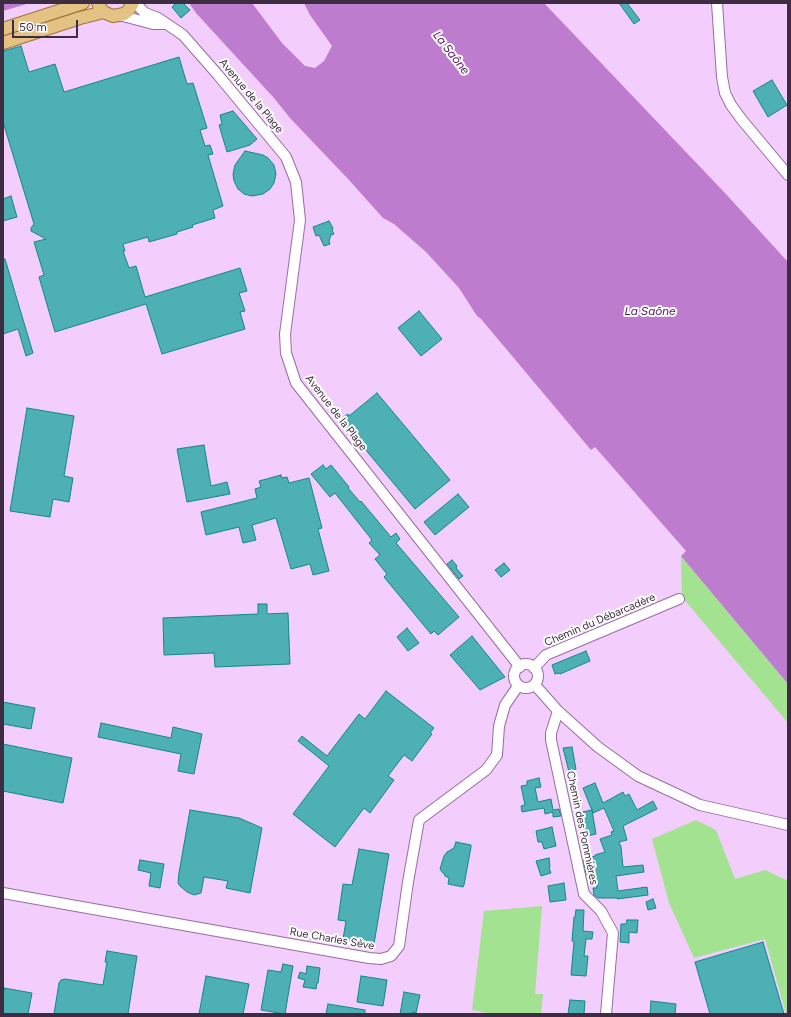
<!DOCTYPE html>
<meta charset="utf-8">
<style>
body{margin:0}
#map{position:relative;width:791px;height:1017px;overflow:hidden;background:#f3cefc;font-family:Figtree,sans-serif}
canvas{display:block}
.frame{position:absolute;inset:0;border:4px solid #3e2c42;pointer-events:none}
.scale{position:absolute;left:12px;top:20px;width:66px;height:18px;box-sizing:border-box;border:2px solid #3e2c42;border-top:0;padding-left:5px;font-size:12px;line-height:14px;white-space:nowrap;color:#3e2c42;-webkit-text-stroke:3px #fefefe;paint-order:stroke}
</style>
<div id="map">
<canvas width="791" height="1017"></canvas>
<div class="frame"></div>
<div class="scale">50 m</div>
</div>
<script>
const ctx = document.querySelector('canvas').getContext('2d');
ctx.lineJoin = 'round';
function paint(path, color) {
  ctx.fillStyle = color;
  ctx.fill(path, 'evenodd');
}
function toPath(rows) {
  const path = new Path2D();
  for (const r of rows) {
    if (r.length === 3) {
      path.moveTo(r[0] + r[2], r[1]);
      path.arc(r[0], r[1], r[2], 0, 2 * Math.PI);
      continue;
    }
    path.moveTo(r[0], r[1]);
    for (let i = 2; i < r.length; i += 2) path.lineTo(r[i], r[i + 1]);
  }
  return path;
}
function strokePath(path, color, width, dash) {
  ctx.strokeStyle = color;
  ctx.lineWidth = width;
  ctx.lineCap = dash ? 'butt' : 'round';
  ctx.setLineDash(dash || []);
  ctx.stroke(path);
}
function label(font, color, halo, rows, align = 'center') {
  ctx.font = font + ' Figtree,sans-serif';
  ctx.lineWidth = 4;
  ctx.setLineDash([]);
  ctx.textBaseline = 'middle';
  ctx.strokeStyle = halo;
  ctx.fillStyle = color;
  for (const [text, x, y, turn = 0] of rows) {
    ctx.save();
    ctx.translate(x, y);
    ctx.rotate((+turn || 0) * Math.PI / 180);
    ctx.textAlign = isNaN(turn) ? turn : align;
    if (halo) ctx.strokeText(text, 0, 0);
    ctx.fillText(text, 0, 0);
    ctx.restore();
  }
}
paint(toPath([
 [681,556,788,684,788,723,682,597],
 [696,820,716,830,735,879,765,870,788,881,788,1014,786,1014,765,939,694,958,669,903,652,839],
 [542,906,535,994,543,994,541,1014,492,1014,472,1010,484,911]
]), '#a2e290');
paint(toPath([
 [3,3,30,3,3,11],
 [189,3,252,3,282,43,305,66,315,68,324,61,332,46,310,15,304,3,544,3,724,192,788,262,788,684,681,556,686,551,595,447,591,450,481,319,477,316,459,288,426,252,394,224,383,218,349,180,290,118,274,98,196,13]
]), '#be7ccf');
const building = toPath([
 [176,3,183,3,190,10,181,18,172,7,176,3],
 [619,3,627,3,640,20,634,24,619,3],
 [21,46,29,72,55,64,64,92,179,57,187,84,193,83,207,128,200,130,205,146,210,145,213,154,208,155,223,206,213,210,215,218,192,225,193,227,177,232,177,234,149,242,148,237,123,244,125,251,123,251,129,268,136,266,145,297,240,268,247,291,239,293,245,311,240,312,245,329,162,354,146,304,55,332,39,277,44,275,34,242,46,239,31,231,31,228,34,224,3,122,3,51,21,46],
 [772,80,787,105,768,117,753,91,772,80],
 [233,111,257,139,250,145,227,152,219,125,222,124,220,115,233,111],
 [245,151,263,155,268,158,274,165,276,174,274,183,270,189,263,194,252,196,244,194,238,189,234,181,233,174,235,165,245,151],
 [11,196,17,217,3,221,3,199,11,196],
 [329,221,333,228,332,230,334,234,331,235,329,241,330,244,324,246,319,235,316,236,313,227,329,221],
 [3,259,5,259,33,353,26,356,18,329,3,334,3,259],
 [419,311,442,339,421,356,398,328,419,311],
 [377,393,450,480,415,509,340,419,348,414,349,416,377,393],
 [27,408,74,416,64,476,73,478,69,502,53,499,50,517,10,511,27,408],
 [204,445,211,486,227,482,230,494,187,502,177,449,204,445],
 [323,465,326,469,331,465,349,487,348,488,360,502,361,501,391,537,396,533,400,539,396,543,459,617,438,635,434,631,431,634,384,577,387,574,375,559,380,555,369,543,372,540,335,493,330,497,311,474,323,465],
 [281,475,282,478,287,477,289,483,309,478,322,528,318,529,329,571,313,575,310,564,291,569,276,518,252,525,256,540,243,543,239,527,206,535,201,512,257,498,255,489,261,487,259,481,281,475],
 [458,494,469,507,435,535,424,522,458,494],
 [452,560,457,566,456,568,463,576,459,579,447,564,452,560],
 [504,563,510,570,501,577,495,570,504,563],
 [258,604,267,604,267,614,288,613,290,664,215,667,214,653,164,655,163,618,258,614,258,604],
 [407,628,419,643,408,651,397,637,407,628],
 [472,636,505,677,480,690,450,655,472,636],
 [586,651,590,661,560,674,560,673,555,674,552,665,586,651],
 [386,691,434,728,430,733,432,734,412,761,404,755,388,776,394,780,370,813,364,808,335,847,293,814,329,766,298,741,302,736,327,756,359,714,365,719,386,691],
 [3,702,35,708,31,729,3,724,3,702],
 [101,723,171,738,173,727,202,734,194,774,178,771,181,754,98,737,101,723],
 [3,744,72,758,63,803,3,791,3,744],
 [572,747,576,769,569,772,563,748,572,747],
 [539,778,541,787,535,788,538,802,551,799,553,810,559,809,561,816,553,817,553,812,545,814,544,808,522,812,521,806,525,805,521,786,527,785,527,781,539,778],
 [595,783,603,803,623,792,625,796,629,794,637,810,653,801,657,809,623,826,627,840,619,842,621,847,623,867,643,865,644,872,616,876,618,891,647,887,648,895,617,899,618,898,598,898,594,895,593,888,597,888,595,873,586,874,583,860,595,856,595,855,605,852,600,839,612,835,611,832,614,831,604,808,593,813,583,788,595,783],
 [190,810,239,818,262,828,250,893,226,888,228,881,204,877,201,893,194,895,187,892,180,886,178,883,179,873,190,810],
 [592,810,596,834,583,837,577,813,592,810],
 [552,827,556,846,544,849,542,842,538,842,536,831,552,827],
 [456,842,471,845,471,847,464,885,463,887,448,884,449,878,445,876,444,873,443,873,440,869,444,856,447,852,454,848,456,842],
 [359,849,389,854,374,944,343,939,346,921,338,920,343,884,352,885,359,849],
 [549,858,550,867,549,868,551,873,541,876,536,861,549,858],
 [140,860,164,864,160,888,149,886,151,873,138,870,140,860],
 [564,883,566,900,550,902,548,886,564,883],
 [653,899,656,908,648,910,646,902,653,899],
 [576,910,584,910,583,931,593,932,592,939,586,939,584,956,588,956,586,976,571,975,574,942,572,941,574,917,575,917,576,910],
 [627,920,638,920,637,933,629,932,629,943,620,942,621,924,626,924,627,920],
 [763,942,784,1014,710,1014,695,962,763,942],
 [107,951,137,956,128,1014,54,1014,59,983,61,980,65,979,103,985,107,962,105,962,107,951],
 [283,964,293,966,285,1014,261,1010,268,970,281,972,283,964],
 [307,966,320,968,318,983,317,983,316,989,303,987,305,980,298,978,300,972,306,974,307,966],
 [206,976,249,984,243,1014,199,1014,206,976],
 [361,976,387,980,383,1006,357,1002,361,976],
 [4,988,32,993,28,1014,3,1014,3,991,4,991,4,988],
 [404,992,420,995,416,1013,412,1012,412,1014,400,1014,404,992],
 [570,1000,585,1001,584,1014,568,1014,570,1000],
 [651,1001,676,1004,675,1014,650,1014,651,1001],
 [328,1004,365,1010,365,1014,326,1014,328,1004]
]);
paint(building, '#4cb0b4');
strokePath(building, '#12868a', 1);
const minor = toPath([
 [135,3,145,13,158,18,183,35,218,75,286,157,296,182,300,220,285,334,286,353,296,383,520,667],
 [717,3,722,77,725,93,731,105,742,120,788,175],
 [119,15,153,24,164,24],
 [526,676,12],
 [534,668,546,655,679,599],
 [535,685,558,711,598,747,638,776,700,805,788,825],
 [558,711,551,733,551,740,584,894,601,911,613,933,606,1014],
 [3,893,369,958,381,959,391,956,399,946,408,882,419,820,486,770,497,755,499,726,505,705,518,686]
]);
const major = toPath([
 [98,3,100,8,104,12,108,14,113,16,124,14,128,11,133,3],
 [3,29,83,3],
 [3,43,80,18,104,12]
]);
strokePath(minor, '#976da2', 12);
strokePath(major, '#9d7336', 14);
strokePath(minor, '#fff', 10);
strokePath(major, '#e3c283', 12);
label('11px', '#3e2c42', '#fefefe', [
 ["Avenue de la Plage",251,96,50],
 ["Avenue de la Plage",336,413,52],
 ["Chemin du Débarcadère",600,620,-23],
 ["Chemin des Pommières",582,828,78],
 ["Rue Charles Sève",332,939,10]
]);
label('italic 12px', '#51135f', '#fefefe', [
 ["La Saône",451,53,52],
 ["La Saône",650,311]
]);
</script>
